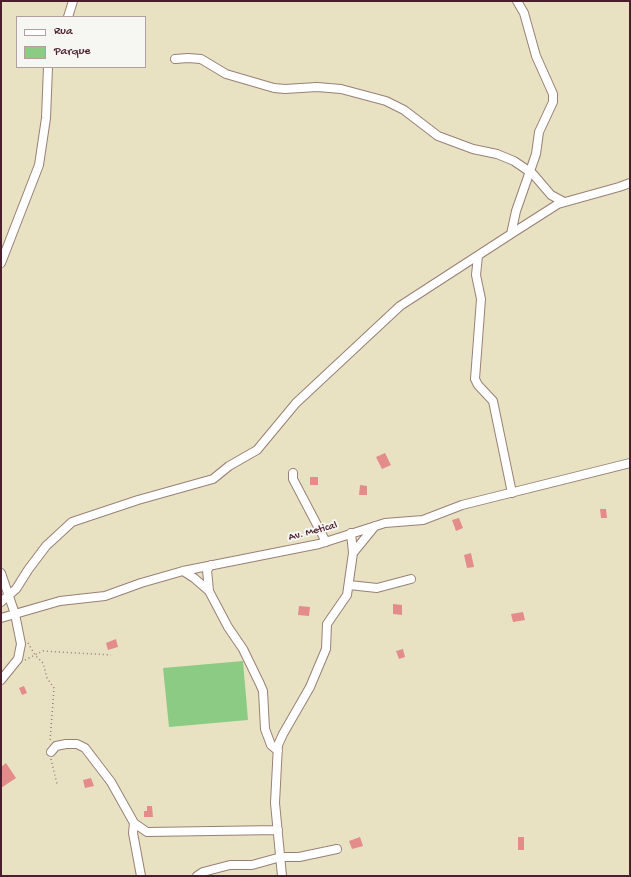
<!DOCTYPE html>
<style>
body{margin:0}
#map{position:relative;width:631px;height:877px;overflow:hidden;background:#e8e2c2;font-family:"Gochi Hand",sans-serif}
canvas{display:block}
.frame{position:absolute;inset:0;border:2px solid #4a1f2b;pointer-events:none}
.legend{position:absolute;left:16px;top:16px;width:130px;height:52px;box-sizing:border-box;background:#f6f6f2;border:1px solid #b1a0a2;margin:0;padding:5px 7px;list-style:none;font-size:12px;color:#4a1f2b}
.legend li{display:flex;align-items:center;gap:8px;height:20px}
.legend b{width:20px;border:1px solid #b1a0a2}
</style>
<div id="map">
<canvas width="631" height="877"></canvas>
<div class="frame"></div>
<ul class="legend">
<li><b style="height:5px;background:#fff"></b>Rua</li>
<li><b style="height:11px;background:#8ccb83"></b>Parque</li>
</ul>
</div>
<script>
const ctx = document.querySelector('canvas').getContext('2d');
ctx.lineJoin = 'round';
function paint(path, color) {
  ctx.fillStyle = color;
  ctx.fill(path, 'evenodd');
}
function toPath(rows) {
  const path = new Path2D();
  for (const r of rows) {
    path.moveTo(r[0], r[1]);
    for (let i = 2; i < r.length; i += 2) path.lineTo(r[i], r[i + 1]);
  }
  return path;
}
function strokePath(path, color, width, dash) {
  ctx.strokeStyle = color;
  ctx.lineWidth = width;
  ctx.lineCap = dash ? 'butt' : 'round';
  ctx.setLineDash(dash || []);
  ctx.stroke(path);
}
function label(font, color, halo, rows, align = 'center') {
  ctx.font = font + ' "Gochi Hand",sans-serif';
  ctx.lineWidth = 4;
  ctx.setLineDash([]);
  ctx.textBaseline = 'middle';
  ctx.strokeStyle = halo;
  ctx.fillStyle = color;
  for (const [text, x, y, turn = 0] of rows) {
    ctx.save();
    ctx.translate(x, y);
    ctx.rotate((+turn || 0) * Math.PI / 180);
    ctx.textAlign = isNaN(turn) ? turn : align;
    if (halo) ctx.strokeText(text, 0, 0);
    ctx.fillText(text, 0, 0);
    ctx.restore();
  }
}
paint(toPath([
 [243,661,248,720,169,727,163,668]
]), '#8ccb83');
paint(toPath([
 [385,453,391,465,382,469,376,457],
 [310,477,318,477,318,485,310,485],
 [360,485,367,486,367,495,359,495],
 [600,509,606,509,607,518,601,518],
 [459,518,463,528,456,531,452,520],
 [471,553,474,567,467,568,464,555],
 [393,604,402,605,402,615,393,614],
 [299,606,310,607,309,616,298,615],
 [523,612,525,620,513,622,511,614],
 [116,639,118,647,108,650,106,643],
 [403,649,405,657,399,659,396,651],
 [24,686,27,693,22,695,19,688],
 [6,763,16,778,1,788,1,767],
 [91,778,94,786,85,788,83,780],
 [147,806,152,806,153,817,144,817,144,811,147,811],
 [360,837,363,846,352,849,349,841],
 [518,837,524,837,524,850,518,850]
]), '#e48c89');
const minor = toPath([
 [68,17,73,1],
 [175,59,188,58,201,59,226,74,274,88,285,89,317,87,341,89,386,101,404,110,438,136,473,149,497,154,514,161,533,174,551,195,564,202],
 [511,234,558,204,619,187,630,183],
 [478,256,476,275,481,299,475,379,478,385,493,401,512,493],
 [1,263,39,165,46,118,48,67],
 [293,473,293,479,326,542],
 [351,533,353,553],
 [211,565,207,570,209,591,228,627,243,649,260,684,263,691,265,729,271,745,278,751],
 [183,571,194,578,209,591],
 [1,573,15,614,21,644,18,659,1,680],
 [349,585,377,588,411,579],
 [1,602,16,589,28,570,46,546,72,522,138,500,213,479,229,466,257,450,296,403,400,306,511,234,516,211,536,154,539,132,553,102,553,94,536,56,524,13,517,1],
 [1,618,60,601,105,596,141,583,183,571,319,544,385,523,423,520,462,505,630,463],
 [51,752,56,746,66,744,77,744,85,748,111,782,134,823,147,832,278,830],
 [134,823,133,833,141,876],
 [197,876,203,872,230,865,252,865,281,857,299,857,337,849],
 [282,876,275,803,278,745,283,734,310,687,326,649,327,624,347,595,353,553,375,526]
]);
strokePath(minor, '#998076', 10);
strokePath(toPath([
 [28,643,35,655,43,663,47,678,54,688,50,741],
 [25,660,43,651,111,655],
 [51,759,57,784]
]), '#998076', 1.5, [1, 3]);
strokePath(minor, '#fff', 8);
label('11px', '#4a1f2b', '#f6f6f2', [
 ["Av. Metical",313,532,-15]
]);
</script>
